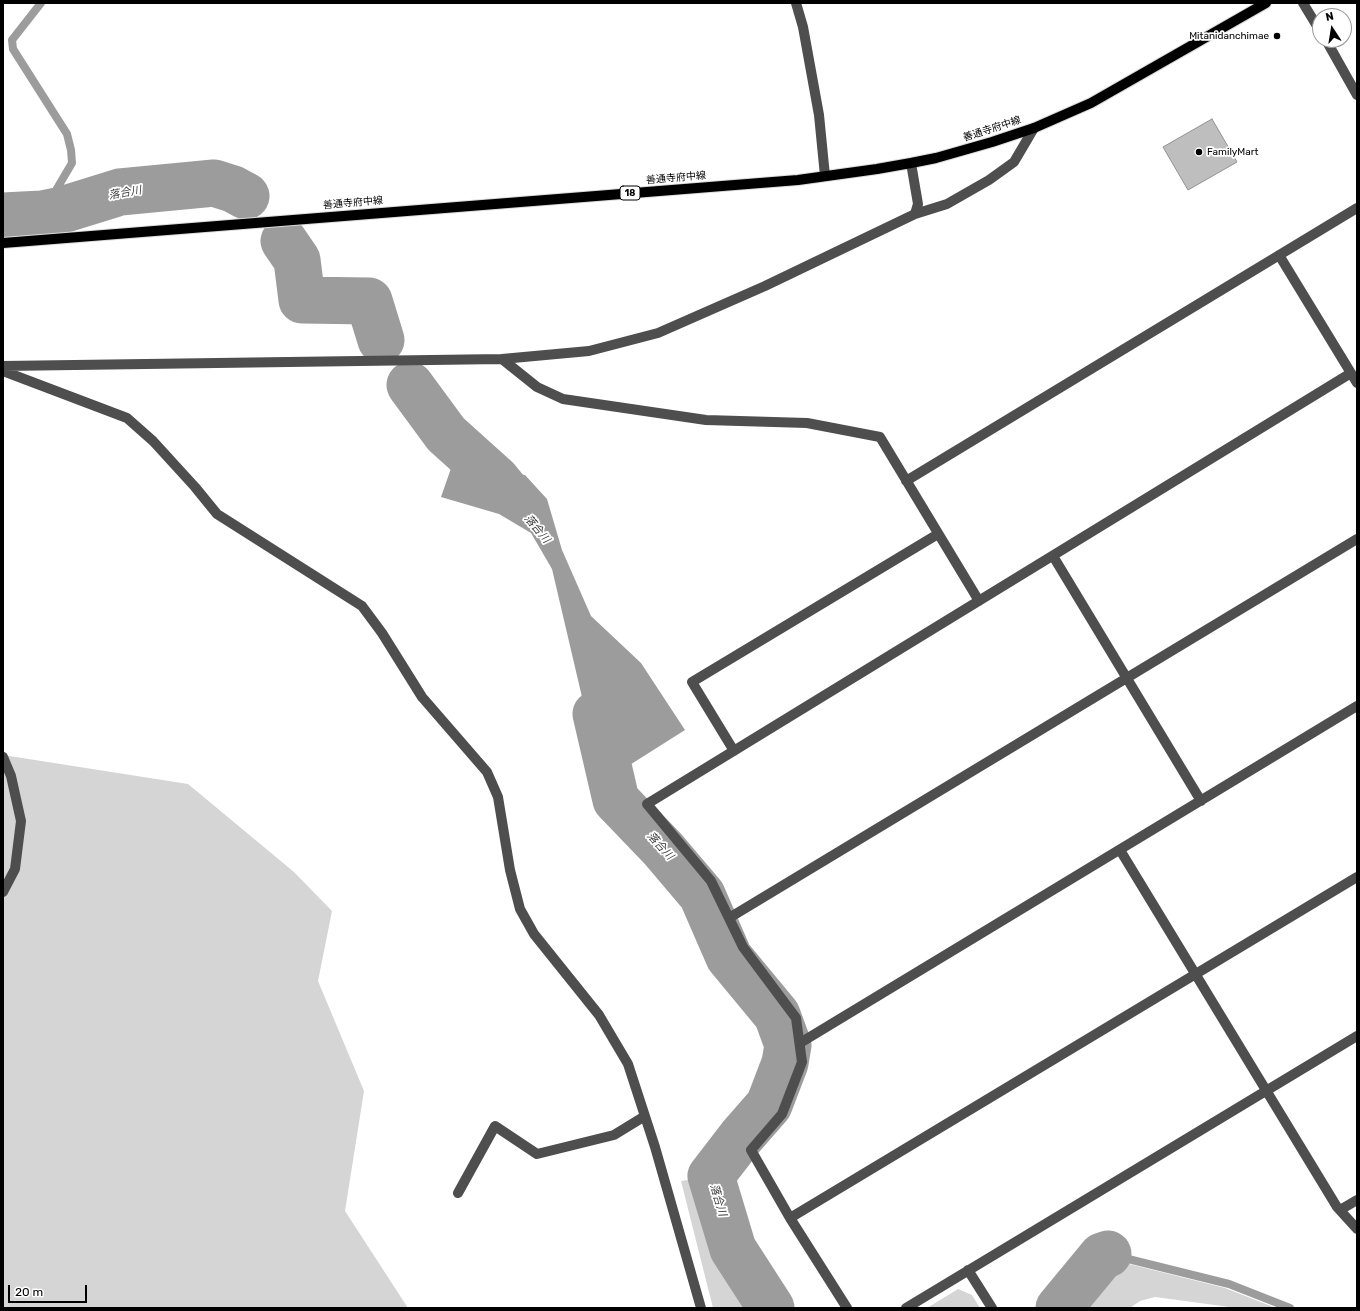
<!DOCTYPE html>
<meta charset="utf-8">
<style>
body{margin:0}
#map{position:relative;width:1360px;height:1311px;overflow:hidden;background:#fff;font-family:Rubik,sans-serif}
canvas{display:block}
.frame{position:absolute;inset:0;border:4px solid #000;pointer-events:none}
.north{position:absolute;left:1312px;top:8px;width:40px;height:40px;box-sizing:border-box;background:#fff;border:1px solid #999;border-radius:50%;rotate:348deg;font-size:11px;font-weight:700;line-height:16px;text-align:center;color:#000}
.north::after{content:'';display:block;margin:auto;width:14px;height:18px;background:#000;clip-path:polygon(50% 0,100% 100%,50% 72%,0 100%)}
.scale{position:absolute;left:8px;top:1285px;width:79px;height:18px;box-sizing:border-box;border:2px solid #000;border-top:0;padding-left:5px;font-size:12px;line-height:14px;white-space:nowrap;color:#000;-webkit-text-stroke:3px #fff;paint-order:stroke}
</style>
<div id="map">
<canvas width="1360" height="1311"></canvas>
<div class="frame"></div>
<div class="north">N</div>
<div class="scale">20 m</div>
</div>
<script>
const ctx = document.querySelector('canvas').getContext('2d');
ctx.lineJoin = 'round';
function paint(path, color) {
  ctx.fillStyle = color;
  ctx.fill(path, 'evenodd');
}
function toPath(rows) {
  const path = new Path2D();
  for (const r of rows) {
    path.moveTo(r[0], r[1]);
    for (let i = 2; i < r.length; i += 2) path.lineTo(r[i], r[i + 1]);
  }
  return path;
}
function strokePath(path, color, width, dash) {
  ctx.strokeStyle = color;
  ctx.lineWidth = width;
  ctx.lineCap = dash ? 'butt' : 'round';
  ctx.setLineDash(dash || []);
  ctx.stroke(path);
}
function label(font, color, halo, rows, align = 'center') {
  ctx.font = font + ' Rubik,"Noto Sans JP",sans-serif';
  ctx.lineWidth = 3.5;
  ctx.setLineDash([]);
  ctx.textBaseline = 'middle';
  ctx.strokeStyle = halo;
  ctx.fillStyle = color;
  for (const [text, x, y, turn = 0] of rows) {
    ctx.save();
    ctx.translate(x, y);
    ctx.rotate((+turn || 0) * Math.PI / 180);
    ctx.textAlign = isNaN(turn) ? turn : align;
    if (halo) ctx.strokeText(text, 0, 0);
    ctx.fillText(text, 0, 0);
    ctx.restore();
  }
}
paint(toPath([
 [3,755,188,784,294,872,332,911,318,981,364,1091,345,1211,408,1308,3,1308],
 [706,1177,726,1250,763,1308,713,1308,681,1181],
 [1109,1259,1225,1288,1276,1308,1237,1308,1155,1297,1140,1301,1130,1308,1066,1308,1104,1260],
 [958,1289,972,1295,980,1308,927,1308]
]), '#d5d5d5');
paint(toPath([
 [464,431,500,472,525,475,547,499,562,550,591,616,641,663,685,730,606,780,597,761,552,569,531,533,499,514,441,497]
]), '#9c9c9c');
strokePath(toPath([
 [41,3,12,40,13,49,67,134,71,150,72,163,42,214],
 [1108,1254,1229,1284,1290,1308]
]), '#9c9c9c', 8);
strokePath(toPath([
 [3,216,42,214,62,210,120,192,214,183,233,189,246,196],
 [284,241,297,260,302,300,369,301,381,340],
 [410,385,446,434,496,479,505,490],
 [596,714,616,800,663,849,702,895,729,957,777,1015,788,1045,785,1063,769,1105,741,1137,711,1176,733,1249,771,1308],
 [1059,1308,1102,1256,1108,1254]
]), '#9c9c9c', 47);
const building = toPath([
 [1212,119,1237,162,1188,190,1163,147,1212,119]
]);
paint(building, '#bebebe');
strokePath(building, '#929292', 1);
const major = toPath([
 [3,243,798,180,877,169,911,163,936,158,992,142,1034,128,1091,103,1266,3]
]);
strokePath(major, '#dbdbdb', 12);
strokePath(toPath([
 [796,3,803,27,819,115,825,176],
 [1303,3,1320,31],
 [1326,40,1357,95],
 [915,214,947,204,989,180,1014,162,1034,128],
 [1279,255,1357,383],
 [502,359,537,387,563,399,706,420,807,423,880,437,979,601],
 [3,366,502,359,589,351,658,333,765,286,915,214,918,204,911,163],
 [3,371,127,418,153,441,195,487,217,514,362,606,382,633,422,697,487,772,498,797,510,870,520,909,534,934,599,1015,628,1064,655,1147,701,1308],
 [906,481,1357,208],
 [1053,556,1201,801],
 [734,751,692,682,938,534],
 [3,757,11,776,21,821,15,869,3,892],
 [1120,850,1337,1207,1357,1229],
 [729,918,1357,539],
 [800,1043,1357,706],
 [458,1193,495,1126,537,1154,614,1135,645,1116],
 [1340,1210,1357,1200],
 [790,1218,1357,877],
 [968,1270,992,1308],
 [847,1308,790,1218,751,1150,782,1114,802,1062,796,1018,743,947,711,881,647,804,1351,373],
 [906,1308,1357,1036]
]), '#4e4e4e', 10);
strokePath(major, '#000', 10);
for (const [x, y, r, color] of [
 [1277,36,4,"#000"],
 [1199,152,4,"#000"]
]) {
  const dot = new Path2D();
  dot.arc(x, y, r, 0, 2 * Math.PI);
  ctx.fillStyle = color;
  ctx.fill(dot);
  strokePath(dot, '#fff', 1.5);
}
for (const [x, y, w] of [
 [630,193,20]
]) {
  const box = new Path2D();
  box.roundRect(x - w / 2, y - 7, w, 14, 3);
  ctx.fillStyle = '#fff';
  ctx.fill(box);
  strokePath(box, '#000', 1);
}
label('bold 9px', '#000', null, [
 ["18",630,193]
]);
label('10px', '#000', '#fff', [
 ["Mitanidanchimae",1269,36],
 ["FamilyMart",1207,152,"left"]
], 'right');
label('10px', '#000', '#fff', [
 ["善通寺府中線",992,129,-18],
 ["善通寺府中線",676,178,-5],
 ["善通寺府中線",353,203,-5]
]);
label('italic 11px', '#3d3d3d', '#fff', [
 ["落合川",125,193,-10],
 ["落合川",537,529,50],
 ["落合川",660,846,47],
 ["落合川",718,1200,73]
]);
</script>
